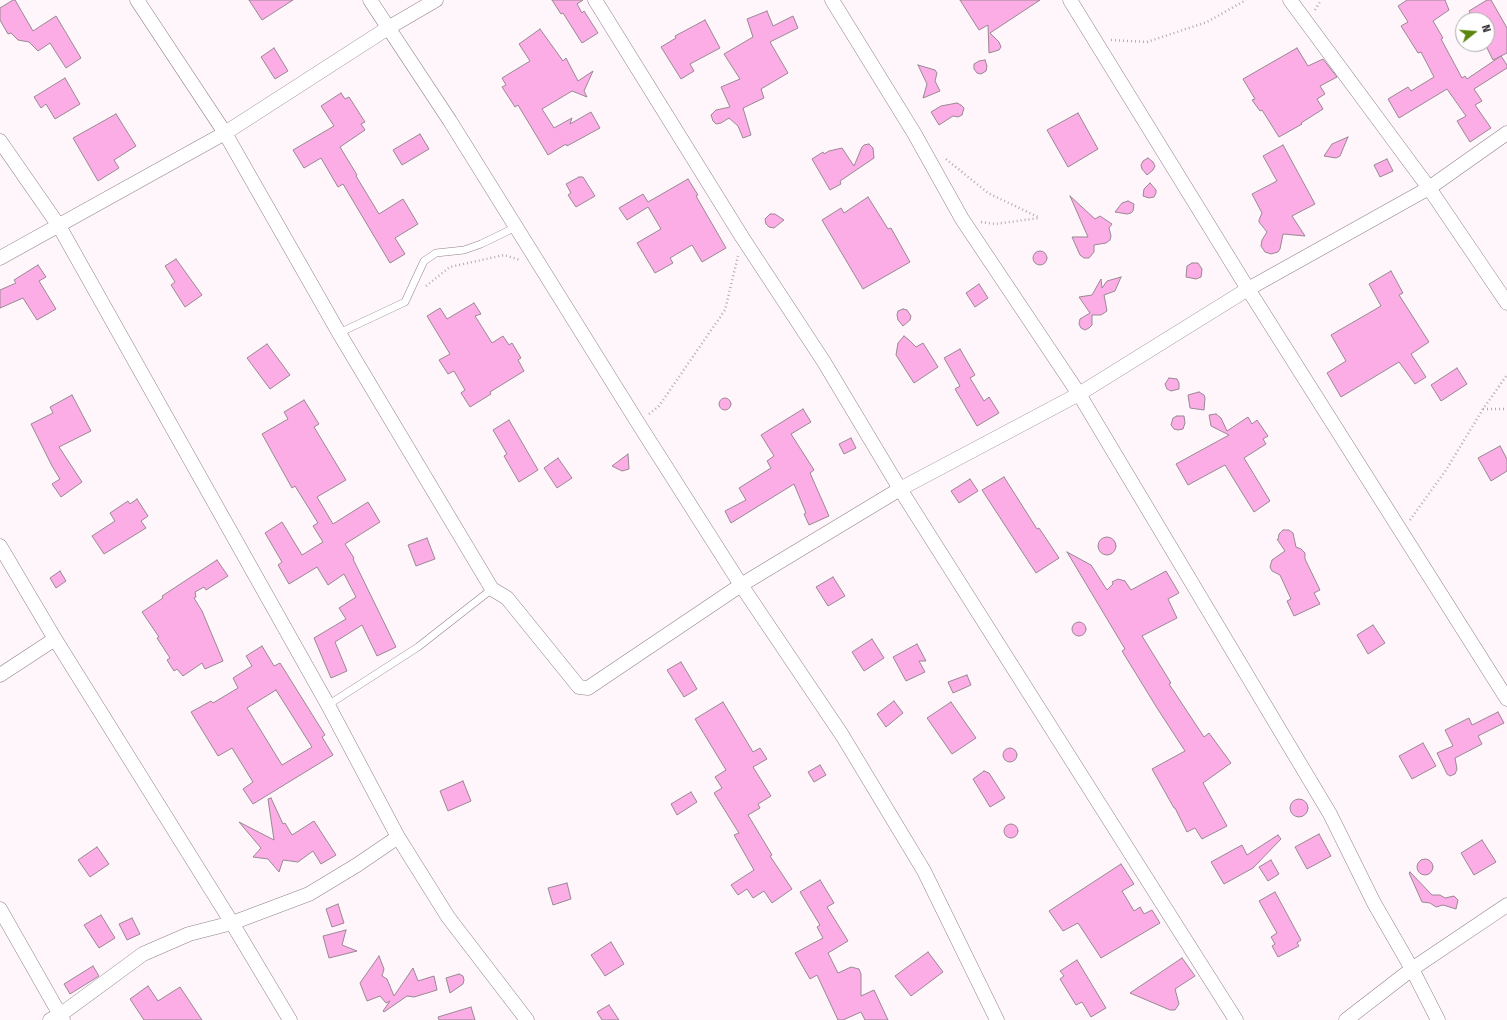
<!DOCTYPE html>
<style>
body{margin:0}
#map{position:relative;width:1507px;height:1020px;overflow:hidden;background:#fef6fb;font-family:"Fira Sans",sans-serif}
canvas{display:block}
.north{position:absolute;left:1455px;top:12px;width:40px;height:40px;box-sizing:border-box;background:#fff;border:1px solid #adaaac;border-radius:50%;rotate:73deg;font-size:11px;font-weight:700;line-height:16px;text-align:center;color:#312a2f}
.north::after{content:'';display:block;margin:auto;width:14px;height:18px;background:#5d850d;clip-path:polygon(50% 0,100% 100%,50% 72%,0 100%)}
</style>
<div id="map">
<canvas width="1507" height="1020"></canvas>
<div class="north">N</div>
</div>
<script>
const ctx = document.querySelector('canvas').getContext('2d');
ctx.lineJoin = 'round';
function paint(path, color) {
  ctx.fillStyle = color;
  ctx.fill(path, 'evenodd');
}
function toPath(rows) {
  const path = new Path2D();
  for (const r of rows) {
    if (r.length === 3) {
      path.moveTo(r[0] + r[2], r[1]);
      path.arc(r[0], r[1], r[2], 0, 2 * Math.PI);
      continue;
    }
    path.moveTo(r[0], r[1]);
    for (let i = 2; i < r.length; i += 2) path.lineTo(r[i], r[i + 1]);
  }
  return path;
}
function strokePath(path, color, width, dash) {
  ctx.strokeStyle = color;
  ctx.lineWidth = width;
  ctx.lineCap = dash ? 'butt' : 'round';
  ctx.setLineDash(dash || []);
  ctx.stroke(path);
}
const building = toPath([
 [13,0,15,0,33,31,56,16,81,58,66,68,50,43,38,51,29,42,18,40,11,33,8,34,0,20,0,8,13,0],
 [249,0,293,0,262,20,249,0],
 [552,0,583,0,577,4,582,13,584,11,598,33,582,43,563,13,561,14,552,0],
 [960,0,1040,0,990,33,999,42,1001,47,999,50,989,53,988,25,979,30,960,0],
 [1407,0,1445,0,1449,10,1433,21,1443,38,1441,39,1462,78,1465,76,1467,79,1501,56,1507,65,1507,68,1474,89,1482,101,1475,105,1491,128,1470,142,1457,121,1466,116,1447,89,1399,118,1388,99,1408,87,1411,91,1434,77,1421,52,1418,53,1401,26,1408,22,1398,6,1407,0],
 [1487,0,1491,0,1507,28,1507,53,1493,60,1487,48,1487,20,1474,20,1469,11,1487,0],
 [767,11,773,26,793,16,798,28,770,42,788,73,761,89,764,98,743,108,751,135,743,138,738,126,729,118,721,123,716,124,713,121,711,115,716,110,730,107,721,87,740,79,724,54,753,37,747,19,767,11],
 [705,20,720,48,690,64,694,71,681,79,661,47,676,38,675,36,705,20],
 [540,29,563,61,566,58,578,81,593,71,584,91,587,97,572,91,542,109,554,128,572,118,570,124,591,112,600,128,567,146,566,144,548,155,518,105,515,107,502,87,506,85,502,78,530,61,519,44,540,29],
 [274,48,288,71,275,79,261,57,274,48],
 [1297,48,1308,66,1323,59,1337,77,1320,86,1325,94,1317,99,1323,109,1301,123,1302,124,1279,137,1262,110,1260,111,1252,100,1255,99,1243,79,1297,48],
 [985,60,987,66,986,71,981,74,977,73,974,69,974,64,979,61,985,60],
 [918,65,935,70,937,73,935,81,940,91,923,98,927,84,918,65],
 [65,78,80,104,55,119,46,104,41,108,34,97,65,78],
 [341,93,345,99,349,97,365,122,361,124,365,130,340,147,357,175,356,176,379,214,403,199,418,224,395,238,405,254,390,263,343,184,338,187,321,158,304,168,293,150,334,126,321,106,341,93],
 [957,103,961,105,964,108,962,115,958,117,953,116,939,125,931,112,941,106,957,103],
 [1078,113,1098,149,1068,167,1047,130,1078,113],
 [116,114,136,146,114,160,119,168,98,181,73,138,116,114],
 [420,134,429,149,402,165,393,150,420,134],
 [1348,137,1340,156,1336,158,1324,156,1332,144,1348,137],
 [869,144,873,148,874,158,840,181,841,184,830,190,812,159,823,152,824,154,829,151,842,148,854,166,862,147,864,145,869,144],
 [1283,145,1315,204,1292,216,1305,236,1283,234,1280,249,1278,252,1271,254,1265,252,1261,246,1262,240,1267,232,1259,222,1259,220,1262,213,1252,194,1277,181,1263,156,1283,145],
 [1148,158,1153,162,1155,166,1153,170,1147,175,1142,169,1141,165,1143,161,1148,158],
 [1387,159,1393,171,1380,177,1374,165,1387,159],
 [579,177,583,177,595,196,576,207,568,195,571,193,566,184,579,177],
 [688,179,698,195,696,196,726,248,702,262,692,245,670,258,673,263,655,273,637,243,661,229,648,207,627,220,619,208,643,194,648,202,688,179],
 [1150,183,1156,190,1156,193,1154,197,1149,198,1143,196,1144,189,1150,183],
 [1070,196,1095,219,1100,216,1112,224,1109,228,1111,236,1110,240,1106,243,1094,245,1094,252,1089,258,1084,258,1080,255,1072,237,1088,237,1070,196],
 [868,197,888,229,891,228,910,262,863,289,822,220,841,208,844,213,868,197],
 [1128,201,1134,204,1133,211,1131,213,1127,214,1115,212,1122,203,1128,201],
 [770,214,775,214,784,220,774,228,769,227,766,224,765,219,770,214],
 [1040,258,7],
 [176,259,202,295,185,307,171,285,175,282,165,266,176,259],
 [1192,263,1198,263,1202,269,1201,277,1196,279,1186,277,1187,266,1192,263],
 [38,265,46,277,39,281,56,309,37,320,23,298,0,308,0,290,16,283,14,280,38,265],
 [1391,271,1403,293,1399,295,1429,342,1411,354,1426,377,1415,384,1399,362,1341,397,1327,373,1346,361,1331,335,1381,306,1369,284,1391,271],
 [1121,277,1115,291,1104,295,1107,311,1101,315,1092,315,1092,325,1089,328,1085,330,1081,328,1079,324,1080,319,1090,313,1079,297,1092,295,1101,279,1102,288,1107,281,1121,277],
 [979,284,988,298,975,307,966,293,979,284],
 [474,303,481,314,475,316,492,343,503,336,509,345,512,343,521,358,518,360,524,371,490,392,491,394,470,407,461,393,465,390,454,371,448,374,439,360,450,354,427,316,440,308,447,319,474,303],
 [903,309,907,310,911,316,910,320,903,326,898,320,897,315,898,311,903,309],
 [904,336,909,340,916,347,923,343,938,367,914,383,896,355,898,343,904,336],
 [267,344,290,375,270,389,247,358,267,344],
 [960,349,975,375,970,378,984,401,989,397,999,413,977,426,955,389,960,386,944,358,960,349],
 [1457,368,1467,384,1441,401,1431,385,1457,368],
 [1169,378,1177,379,1179,383,1179,389,1171,391,1167,389,1165,384,1169,378],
 [1199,392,1204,395,1205,398,1204,410,1190,408,1188,395,1199,392],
 [72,395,91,431,59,447,82,482,61,497,52,484,60,479,52,466,31,424,53,413,50,407,72,395],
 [725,404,6],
 [304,400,319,424,314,427,346,480,317,497,333,524,368,502,380,522,345,544,354,558,353,559,396,647,377,656,362,625,335,642,347,671,331,678,314,638,346,619,339,608,356,597,344,574,328,585,317,567,289,584,278,565,282,562,265,533,282,522,302,555,323,542,313,526,318,523,295,486,292,488,262,434,288,419,284,412,304,400],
 [803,409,811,422,791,434,814,470,810,473,829,516,809,525,804,514,806,513,794,484,731,523,725,511,746,500,739,488,771,468,767,461,774,456,761,435,803,409],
 [1216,414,1221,418,1227,431,1248,417,1252,424,1257,420,1268,436,1263,439,1266,444,1244,458,1270,501,1254,512,1225,465,1188,485,1176,464,1229,435,1211,426,1209,415,1216,414],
 [1177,416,1184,416,1185,423,1183,429,1178,430,1174,429,1171,425,1173,418,1177,416],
 [509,420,538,470,519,482,504,456,507,454,493,430,509,420],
 [851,438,856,448,844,454,839,444,851,438],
 [1500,446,1507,459,1507,471,1491,481,1478,458,1500,446],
 [628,454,629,469,622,471,612,466,628,454],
 [558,458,572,478,557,488,544,468,558,458],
 [1004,477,1037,529,1039,528,1059,558,1036,573,982,490,1004,477],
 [970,479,978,491,959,503,951,491,970,479],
 [137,499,148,516,141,521,146,528,104,554,92,536,115,521,110,513,128,501,130,504,137,499],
 [1283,530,1289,530,1293,533,1296,547,1301,549,1305,553,1305,559,1320,590,1314,593,1320,604,1294,616,1287,601,1291,599,1280,575,1272,571,1270,567,1272,560,1285,551,1277,539,1278,540,1279,534,1283,530],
 [1107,546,9],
 [427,538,435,559,416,566,408,545,427,538],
 [1067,552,1091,565,1107,590,1113,584,1112,582,1118,579,1125,581,1131,590,1166,571,1179,593,1168,599,1177,618,1142,636,1171,683,1169,684,1204,737,1209,733,1231,763,1203,783,1227,826,1202,839,1195,828,1187,832,1175,808,1174,808,1152,769,1185,751,1157,708,1122,651,1125,649,1067,552],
 [217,560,228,576,206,590,204,587,195,592,196,597,194,598,202,611,223,661,205,669,202,663,183,676,177,669,174,671,167,660,170,658,157,638,159,637,142,612,163,598,162,596,217,560],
 [60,571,66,581,56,588,50,578,60,571],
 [833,577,845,596,828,606,816,587,833,577],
 [1079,629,7],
 [1373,625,1385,643,1368,654,1357,635,1373,625],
 [872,639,884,658,864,671,852,652,872,639],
 [917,644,926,661,919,661,925,672,906,681,893,657,917,644],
 [262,646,274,666,280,663,325,735,322,737,333,755,253,804,243,789,253,782,232,748,218,756,191,712,211,701,213,703,238,688,233,678,252,666,246,656,262,646],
 [276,690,312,747,282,765,247,708,276,690],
 [681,662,697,689,684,697,667,670,681,662],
 [967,675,971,685,953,693,948,682,967,675],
 [894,701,903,713,886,727,877,714,894,701],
 [723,702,753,752,760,748,767,759,753,767,771,796,758,804,760,808,748,815,772,855,770,856,792,889,772,903,764,891,753,898,747,889,738,895,731,885,754,870,734,835,739,833,714,793,722,788,715,777,726,770,695,719,723,702],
 [951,702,976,738,952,754,927,718,951,702],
 [1498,712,1504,723,1478,736,1482,744,1455,758,1457,769,1455,774,1450,776,1447,774,1437,753,1453,746,1445,730,1469,718,1472,725,1498,712],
 [1423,743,1436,766,1412,779,1399,756,1423,743],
 [1010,755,7],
 [820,765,826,775,814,782,808,772,820,765],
 [984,771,989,773,1005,798,990,807,973,779,984,771],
 [463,781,471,801,448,811,440,791,463,781],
 [691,792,697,802,677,815,671,804,691,792],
 [271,798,283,824,285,823,292,835,314,821,336,855,321,864,313,851,298,862,283,860,279,872,268,859,253,857,261,848,239,822,274,840,268,799,271,798],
 [1299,808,9],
 [1011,831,7],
 [1319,834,1331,856,1307,869,1295,847,1319,834],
 [1278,835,1281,839,1253,868,1224,884,1211,862,1242,845,1247,855,1278,835],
 [1482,840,1496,862,1474,875,1461,853,1482,840],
 [97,847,109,864,90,877,78,860,97,847],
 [1425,867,8],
 [1271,860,1279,874,1268,881,1259,867,1271,860],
 [1121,864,1134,884,1122,891,1134,911,1140,907,1144,914,1152,910,1160,923,1101,958,1078,923,1063,931,1049,911,1121,864],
 [1410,872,1432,895,1440,895,1445,898,1454,896,1458,900,1456,909,1443,905,1436,907,1430,903,1422,902,1409,873,1410,872],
 [820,880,834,903,827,907,848,941,828,953,838,973,851,967,859,969,861,974,861,996,874,990,888,1020,865,1020,861,1012,843,1020,838,1020,817,975,810,979,795,953,823,938,817,927,820,925,800,892,820,880],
 [567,883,571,899,553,905,548,888,567,883],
 [1275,892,1301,940,1297,943,1299,946,1278,957,1272,946,1275,944,1271,937,1277,933,1259,901,1275,892],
 [338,904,344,923,332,927,326,909,338,904],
 [101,915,115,938,99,948,84,925,101,915],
 [132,918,140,934,127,940,119,924,132,918],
 [346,930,342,945,357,951,329,958,323,936,346,930],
 [611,942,624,964,605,976,591,955,611,942],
 [928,952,943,972,911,996,895,976,928,952],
 [379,956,384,969,382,976,387,979,394,996,413,968,418,981,434,976,437,990,414,997,407,996,384,1012,383,1011,390,1001,386,1003,380,996,367,1001,360,983,379,956],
 [1182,958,1195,976,1175,989,1179,1004,1175,1010,1170,1010,1130,993,1182,958],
 [1077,960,1106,1008,1091,1017,1082,1002,1076,1005,1060,979,1064,976,1060,971,1077,960],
 [93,966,99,976,70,994,64,984,93,966],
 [459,974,463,976,464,980,463,984,450,993,446,978,459,974],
 [148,986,158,1001,180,987,202,1020,144,1020,130,999,148,986],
 [609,1005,619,1020,602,1020,597,1012,609,1005],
 [471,1007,475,1020,439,1020,438,1017,471,1007]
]);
paint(building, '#fcade5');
strokePath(building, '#998893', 1);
const service = toPath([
 [339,333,405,302,424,261,436,253,464,250,481,244,516,227],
 [328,705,418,647,492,589]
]);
const minor = toPath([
 [137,0,225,133,339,333,492,589,507,598,579,687,588,688,741,585,900,489,1079,394,1248,289,1429,188,1507,133],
 [370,0,450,121,638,423,741,585,842,735,924,871,997,1020],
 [595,0,742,237,824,362,900,489,1236,1020],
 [832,0,914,133,962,219,1079,394,1330,814,1374,903,1412,969,1438,1020],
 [1070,0,1248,289,1507,699],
 [1290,0,1429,188,1507,303],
 [0,141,59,226,328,705,398,837,448,917,527,1020],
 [0,258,225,133,388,28,436,0],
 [0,546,55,639,232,923,290,1020],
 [0,675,55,639],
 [0,909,63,1020],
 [50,1020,60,1015,143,954,189,934,232,923,309,894,357,865,398,837],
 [1346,1020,1412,969,1507,905]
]);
strokePath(service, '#92818c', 8);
strokePath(minor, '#92818c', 15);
strokePath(toPath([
 [1315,10,1321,0],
 [1111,40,1147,42,1207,22,1246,0],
 [946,159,988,193,1040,218],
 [981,222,995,224,1039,218],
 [426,286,450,267,504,255,520,260],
 [1483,409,1507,409],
 [649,414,659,406,725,310,738,256],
 [1410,520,1446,470,1483,409,1507,375]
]), '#b3abb0', 2.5, [1, 3]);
strokePath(service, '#fff', 7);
strokePath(minor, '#fff', 14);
</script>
